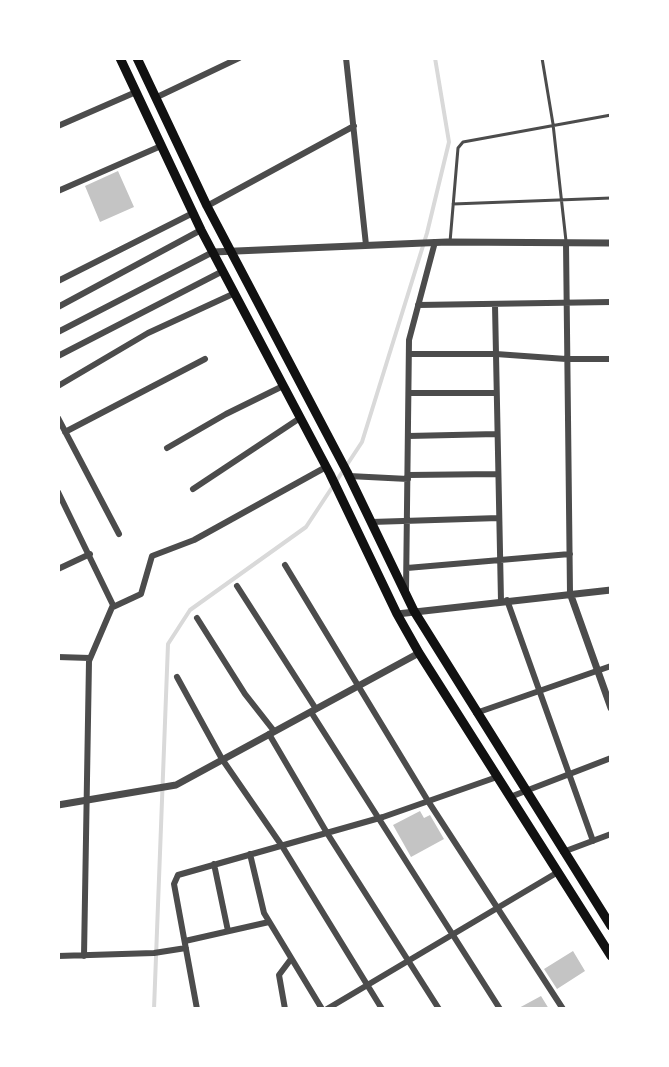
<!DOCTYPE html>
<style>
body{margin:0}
#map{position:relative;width:669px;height:1067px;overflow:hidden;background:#fff;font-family:Jost,sans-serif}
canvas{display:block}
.frame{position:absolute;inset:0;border:60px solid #fff;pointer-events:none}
</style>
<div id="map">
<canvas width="669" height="1067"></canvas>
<div class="frame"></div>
</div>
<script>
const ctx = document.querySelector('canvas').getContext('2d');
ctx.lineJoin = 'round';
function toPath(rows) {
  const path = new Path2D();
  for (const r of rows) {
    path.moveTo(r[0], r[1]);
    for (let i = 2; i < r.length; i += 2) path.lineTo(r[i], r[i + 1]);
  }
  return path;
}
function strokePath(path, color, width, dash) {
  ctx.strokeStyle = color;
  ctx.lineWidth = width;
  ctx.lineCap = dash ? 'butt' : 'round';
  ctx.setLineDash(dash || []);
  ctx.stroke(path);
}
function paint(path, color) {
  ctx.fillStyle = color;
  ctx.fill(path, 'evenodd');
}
strokePath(toPath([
 [154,1009,168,644,190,610,306,527,362,442,427,233,449,142,435,58]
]), '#d9d9d9', 4);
paint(toPath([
 [118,171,134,207,100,222,85,186],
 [420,811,424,818,430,815,444,839,411,857,393,825],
 [573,951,585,971,557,989,544,969],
 [541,996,549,1009,517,1009]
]), '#c4c4c4');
strokePath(toPath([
 [542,58,553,124,566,241],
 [453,204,611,198],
 [450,242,458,148,463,142,611,115]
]), '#4c4c4c', 3);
strokePath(toPath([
 [346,58,366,245],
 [155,98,239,58],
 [58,126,136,92],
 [58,191,161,146],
 [207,206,354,126],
 [566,243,570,593],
 [58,281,193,213],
 [418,305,611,302],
 [495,305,501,601],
 [58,307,201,230],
 [58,332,213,252],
 [409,354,496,354,566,359,611,359],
 [58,356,223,271],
 [58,386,148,333,235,293],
 [409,393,496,393],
 [58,418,119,534],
 [65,432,205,359],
 [408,436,497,434],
 [167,448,226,414,283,386],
 [408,475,498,474],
 [349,476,408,479],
 [193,489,300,418],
 [58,492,113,605,89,661,84,956],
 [371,522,499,518],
 [285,565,428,801,563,1009],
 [407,568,570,554],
 [58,569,90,554],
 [237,586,316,709],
 [406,591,409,340,435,242],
 [507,600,593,841],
 [113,607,141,594,152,556,194,540,326,467],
 [197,618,245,694,274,731],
 [58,657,90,658],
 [177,677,222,759,282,846,382,1009],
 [311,712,500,1009],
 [476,713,611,666],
 [269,734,327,833,439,1009],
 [510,797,611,758],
 [563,852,611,834],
 [250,854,264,913,322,1009],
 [214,864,228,931],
 [185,941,269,922],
 [58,956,154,953,186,948],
 [197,1009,174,884,178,875,383,817,497,777],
 [285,1009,279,975,291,959],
 [327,1009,558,872]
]), '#4c4c4c', 6);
strokePath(toPath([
 [213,252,447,242,611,243],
 [570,593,611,708],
 [397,614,611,590],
 [58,805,176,785,419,653]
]), '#4c4c4c', 7);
strokePath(toPath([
 [120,58,201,230,330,474,397,614,419,653,611,956],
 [137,58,207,206,347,472,414,611,611,926]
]), '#111', 9);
</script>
